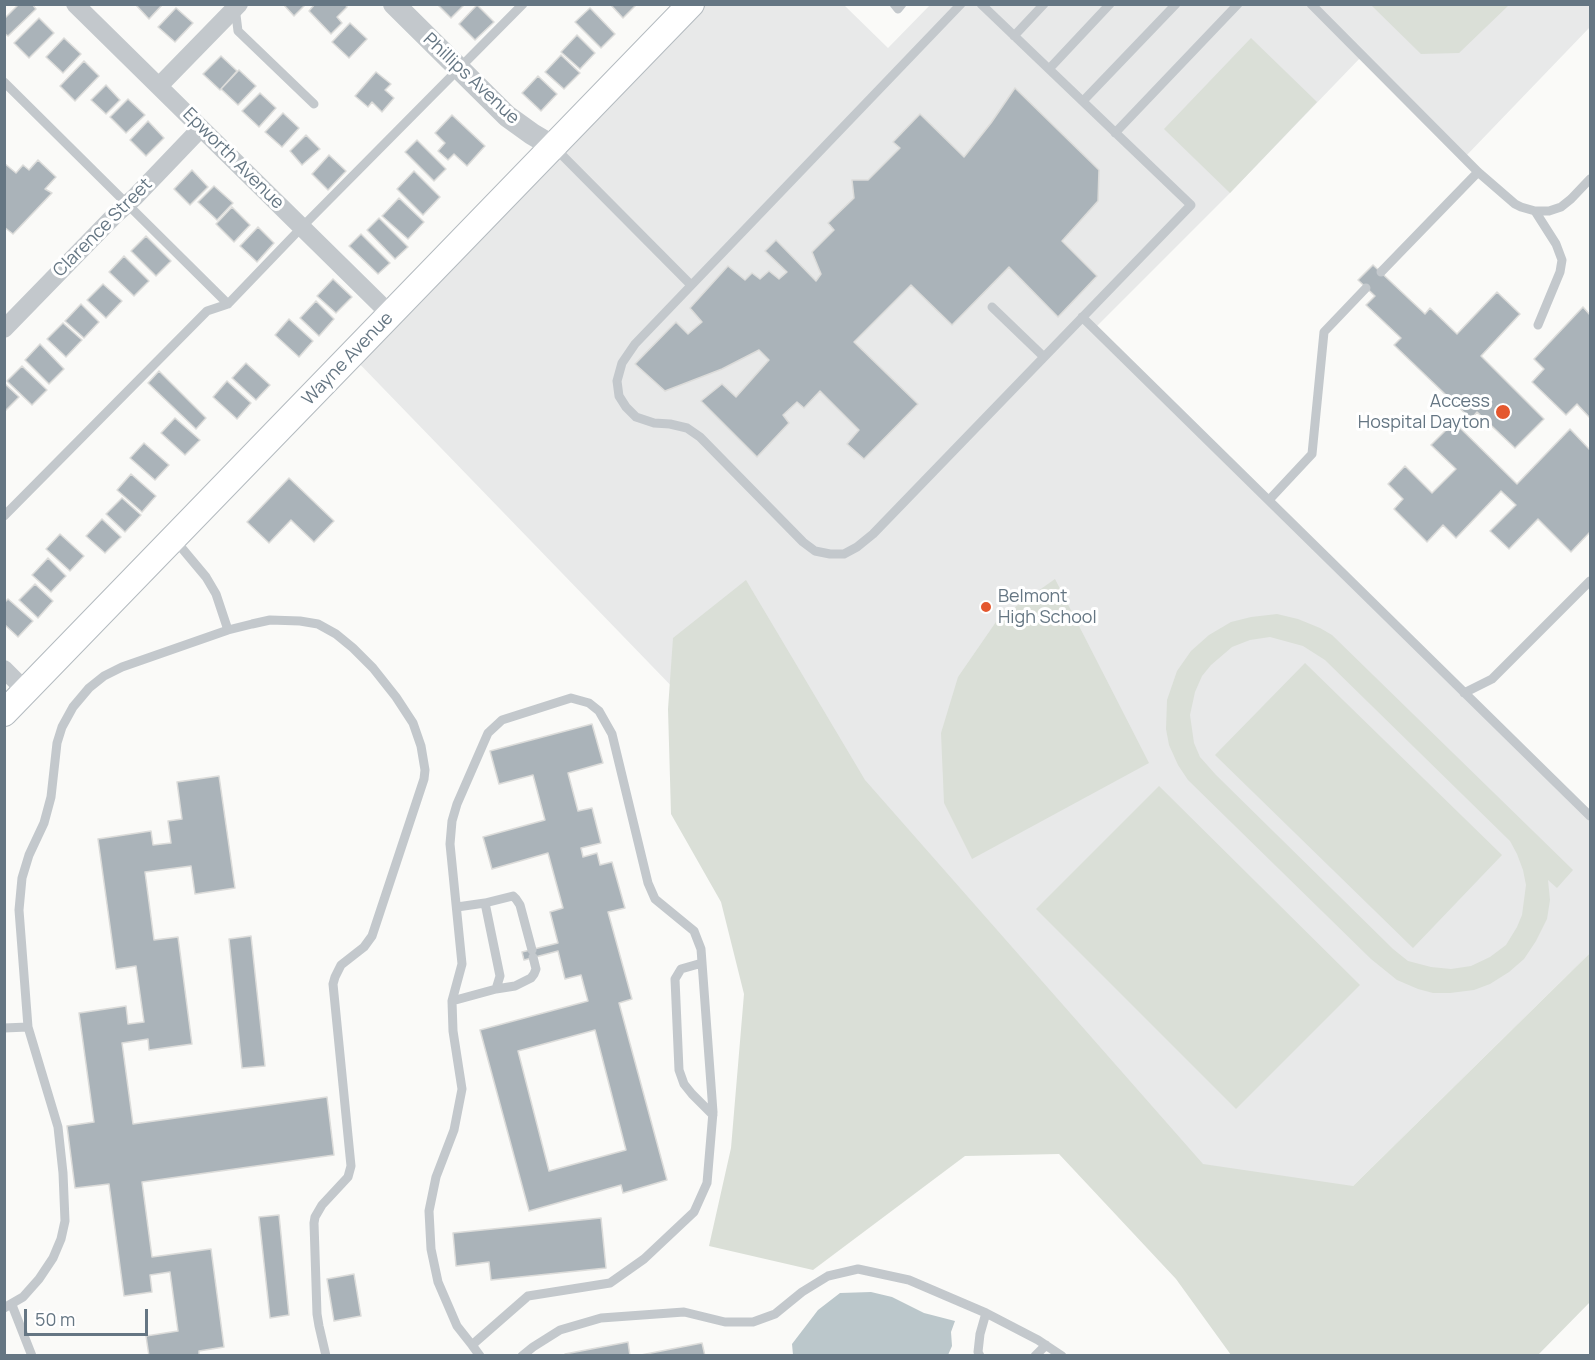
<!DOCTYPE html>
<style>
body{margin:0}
#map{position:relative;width:1595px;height:1360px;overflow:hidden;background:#fafaf8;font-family:Manrope,sans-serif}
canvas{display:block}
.frame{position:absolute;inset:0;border:6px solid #657683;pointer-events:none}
.scale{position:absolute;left:24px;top:1309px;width:124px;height:27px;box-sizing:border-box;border:3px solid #657683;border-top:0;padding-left:8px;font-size:18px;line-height:21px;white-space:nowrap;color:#657683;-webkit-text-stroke:4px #fff;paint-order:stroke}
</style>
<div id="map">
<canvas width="1595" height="1360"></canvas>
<div class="frame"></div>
<div class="scale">50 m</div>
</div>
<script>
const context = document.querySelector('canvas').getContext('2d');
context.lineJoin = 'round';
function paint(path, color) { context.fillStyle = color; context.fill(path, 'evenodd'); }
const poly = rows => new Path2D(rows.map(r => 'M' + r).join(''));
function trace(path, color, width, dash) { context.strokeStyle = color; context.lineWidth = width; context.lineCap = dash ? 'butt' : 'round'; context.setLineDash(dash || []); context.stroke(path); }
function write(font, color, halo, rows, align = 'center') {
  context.font = font + ' Manrope,sans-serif'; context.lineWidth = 6; context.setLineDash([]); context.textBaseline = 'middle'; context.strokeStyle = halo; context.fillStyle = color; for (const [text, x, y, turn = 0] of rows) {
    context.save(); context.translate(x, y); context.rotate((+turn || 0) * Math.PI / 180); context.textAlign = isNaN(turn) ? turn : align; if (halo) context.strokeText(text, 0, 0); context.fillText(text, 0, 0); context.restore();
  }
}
const built = poly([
 [691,5,844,5,888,48,930,5,1590,5,1590,27,1465,157,1362,56,1230,193,1094,329,1590,816,1590,953,1353,1186,1248,1282,351,355]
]);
const green = poly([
 [1371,5,1509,5,1459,53,1421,54],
 [1251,38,1317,102,1230,193,1164,129],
 [1055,579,1149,763,972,859,944,803,941,733,958,677,998,619],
 [746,580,865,780,1203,1164,1353,1186,1590,953,1590,1302,1538,1355,1231,1355,1176,1279,1059,1154,965,1156,813,1270,709,1246,731,1148,744,994,721,902,671,814,668,709,673,638],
 [1277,614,1298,619,1320,628,1332,635,1573,870,1557,888,1548,880,1550,900,1547,919,1536,941,1524,959,1509,972,1490,984,1474,990,1450,993,1433,993,1418,989,1397,980,1371,959,1188,780,1178,765,1169,745,1166,729,1167,700,1177,671,1191,651,1209,635,1231,622,1251,617],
 [1270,637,1303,646,1325,660,1510,841,1517,854,1523,870,1526,885,1522,915,1517,927,1506,945,1490,957,1471,966,1451,969,1431,967,1408,961,1393,949,1216,775,1200,757,1194,743,1190,715,1195,692,1202,676,1211,665,1232,647,1250,640],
 [1305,663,1502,855,1413,948,1215,755],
 [1159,786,1360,985,1236,1109,1036,909]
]);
const water = poly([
 [871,1292,892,1297,924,1313,955,1321,951,1332,952,1346,948,1355,793,1355,792,1344,818,1310,840,1293]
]);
const building = poly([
 [19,4,32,4,36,9,8,36,4,33,4,19,19,4],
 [135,4,163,4,149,19,135,4],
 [283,4,306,4,294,16,283,4],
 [315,4,345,4,347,7,337,17,342,23,331,34,309,11,315,4],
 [437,4,465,4,451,18,437,4],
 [610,4,637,4,623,18,610,4],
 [477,5,494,22,475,40,459,24,477,5],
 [176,8,193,23,175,42,158,27,176,8],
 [590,8,615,34,601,48,575,22,590,8],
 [39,18,54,33,29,58,14,43,39,18],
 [350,23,367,39,349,58,332,42,350,23],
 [577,35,595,53,580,69,561,52,577,35],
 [64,38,81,54,63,73,46,57,64,38],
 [561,55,580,73,564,89,545,72,561,55],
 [221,56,237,71,220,90,203,74,221,56],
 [84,61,99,76,75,101,60,86,84,61],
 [239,70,256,86,238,105,221,89,239,70],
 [376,72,391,84,385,90,394,98,382,112,372,102,368,107,355,96,376,72],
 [538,76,557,94,541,111,522,93,538,76],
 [106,85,120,100,106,114,91,100,106,85],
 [1015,88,1099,170,1098,201,1062,241,1097,276,1058,317,1009,267,952,325,911,285,854,342,918,404,864,459,847,444,859,430,820,391,804,408,797,402,783,415,789,423,757,457,701,401,722,384,736,397,769,360,759,350,722,369,665,391,635,364,676,322,688,334,702,322,690,308,728,266,745,280,752,273,760,279,769,271,779,279,787,272,765,251,776,240,816,281,821,274,812,252,834,230,828,223,854,198,852,180,868,180,900,148,893,142,920,114,964,157,991,123,1015,88],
 [260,93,276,108,259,127,242,111,260,93],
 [128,99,145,115,126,133,110,117,128,99],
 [283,113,299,128,282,147,265,132,283,113],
 [452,115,485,146,467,166,454,154,448,160,438,151,445,143,435,133,452,115],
 [148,121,164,138,146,156,130,140,148,121],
 [306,135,320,149,302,165,290,151,306,135],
 [417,140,446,169,434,181,405,152,417,140],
 [329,155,346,171,328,190,312,174,329,155],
 [38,160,56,177,45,189,52,193,13,234,4,227,4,163,16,173,23,165,29,170,38,160],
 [192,170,208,187,190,205,174,189,192,170],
 [414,171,440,197,423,215,397,189,414,171],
 [214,186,233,203,217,220,198,202,214,186],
 [399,198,424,222,408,239,382,216,399,198],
 [232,207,250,225,234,242,216,224,232,207],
 [379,218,408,247,395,259,367,230,379,218],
 [258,227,274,243,257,262,240,246,258,227],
 [361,234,390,263,378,274,349,246,361,234],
 [146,236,171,261,156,276,131,251,146,236],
 [124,256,149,281,134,296,109,272,124,256],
 [1373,265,1425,314,1430,308,1457,334,1497,292,1520,314,1481,356,1544,419,1515,448,1477,412,1471,419,1394,345,1401,338,1366,305,1375,296,1358,280,1373,265],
 [333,279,352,297,336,313,317,296,333,279],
 [103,284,122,301,106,318,87,300,103,284],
 [316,301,334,319,319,336,300,318,316,301],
 [81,304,99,322,84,338,65,321,81,304],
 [1583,307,1590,315,1590,418,1577,404,1566,415,1532,382,1544,369,1534,359,1583,307],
 [289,319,313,341,299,357,275,335,289,319],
 [63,323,82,340,66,357,47,339,63,323],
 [40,344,64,369,49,384,25,360,40,344],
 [246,363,270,385,256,400,232,378,246,363],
 [22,366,47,390,32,405,7,381,22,366],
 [159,371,206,418,196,429,148,383,159,371],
 [227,381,251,403,237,419,213,397,227,381],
 [4,383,19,397,4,412,4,383],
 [175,418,200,440,185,455,161,433,175,418],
 [1454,422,1517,484,1570,429,1590,450,1590,532,1571,552,1538,519,1509,549,1490,531,1516,505,1501,491,1456,538,1443,525,1427,542,1394,509,1403,499,1388,484,1405,466,1432,493,1456,469,1431,445,1454,422],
 [144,443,169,465,155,480,130,458,144,443],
 [131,474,156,496,142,512,117,490,131,474],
 [289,478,334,521,314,542,291,520,269,543,247,522,289,478],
 [122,498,141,515,125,532,106,514,122,498],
 [102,519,121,537,105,553,86,536,102,519],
 [60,534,84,556,70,571,46,549,60,534],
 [48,558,66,576,51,592,32,575,48,558],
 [35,584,53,601,38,618,19,600,35,584],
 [8,599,33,621,18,637,4,624,4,603,8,599],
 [592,724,603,763,568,773,578,811,592,808,601,843,581,848,583,857,597,853,600,865,612,862,625,908,608,912,632,999,619,1003,667,1180,623,1193,621,1185,529,1211,480,1030,588,1001,581,975,565,979,558,951,524,960,522,952,558,943,550,912,563,908,548,853,492,869,483,837,545,820,533,775,499,784,490,751,592,724],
 [595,1030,626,1150,549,1171,518,1051,595,1030],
 [219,776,235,888,195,894,191,866,145,872,154,940,178,937,192,1044,149,1050,148,1039,122,1043,133,1124,327,1097,334,1155,142,1182,152,1257,211,1249,224,1347,199,1351,199,1356,149,1356,146,1336,178,1331,170,1272,150,1275,152,1292,124,1296,109,1184,75,1188,67,1126,94,1122,79,1013,126,1006,128,1024,144,1022,136,966,116,969,98,839,151,831,153,845,171,843,168,821,182,819,177,782,219,776],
 [251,936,265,1066,242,1068,229,939,251,936],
 [279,1215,289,1315,270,1318,259,1217,279,1215],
 [601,1218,606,1268,491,1280,489,1262,456,1266,453,1233,601,1218],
 [354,1274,361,1316,334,1321,327,1279,354,1274],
 [628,1342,630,1356,565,1356,565,1354,628,1342],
 [702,1343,705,1356,641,1356,641,1355,702,1343]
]);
const service = poly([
 [894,4,898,9,902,4],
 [961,4,635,344,622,363,617,381,619,396,626,407,636,417,654,423,670,424,687,428,700,437,803,542,815,551,830,554,844,554,857,547,873,534,1191,205,981,4],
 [1311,4,1478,172,1515,204,1521,207,1535,211,1549,211,1561,207,1571,199,1590,179],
 [235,7,238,31,314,104],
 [1014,36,1044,4],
 [1049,69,1110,4],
 [4,82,228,304],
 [1083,101,1176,4],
 [1115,133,1238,4],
 [554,147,691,285],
 [1535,211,1556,244,1562,260,1560,272,1538,325],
 [1381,272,1478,172],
 [992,307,1044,357],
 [1082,317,1590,816],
 [1269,500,1312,454,1324,332,1366,288],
 [4,516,207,311,228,304,302,227,523,4],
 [175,540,206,577,216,594,228,630],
 [1464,693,1492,679,1590,581],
 [485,903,513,896,516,899,520,905,532,950],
 [702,963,681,969,675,979,679,1070,684,1084,692,1094,713,1115],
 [496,989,515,986,531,978,534,974,536,969,533,957],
 [452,1001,496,989,500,976,485,903,457,907],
 [4,1028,28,1027],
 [12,1305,32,1356],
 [4,1308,23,1297,39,1279,53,1258,61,1239,65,1221,63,1173,58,1127,28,1027,19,910,22,878,29,855,44,823,51,797,57,743,62,727,73,707,89,688,104,676,122,667,228,630,252,624,270,620,300,621,318,624,336,634,353,648,373,668,396,697,413,723,421,746,425,770,424,779,372,936,364,947,341,965,335,977,333,984,351,1166,348,1177,322,1205,315,1217,314,1223,317,1314,319,1326,326,1356],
 [472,1345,528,1296,610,1283,644,1259,694,1212,707,1183,713,1112,701,949,694,931,655,899,648,883,612,734,599,711,589,703,571,698,502,720,488,733,457,804,452,821,450,844,462,964,452,1001,453,1031,462,1089,454,1130,436,1177,429,1211,431,1249,438,1282,457,1326,472,1345,480,1356],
 [522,1356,533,1347,560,1330,601,1318,684,1312,725,1322,753,1322,775,1314,802,1292,828,1276,858,1269,909,1280,986,1313,1038,1340,1062,1356],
 [980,1356,978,1352,980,1334,986,1313],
 [1035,1356,1046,1345]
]);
const minor = poly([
 [75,4,391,315],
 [159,86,239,4],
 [4,329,115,215,135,197,201,128],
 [4,669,26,691]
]);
const tertiary = poly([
 [394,4,507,116,532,134,554,147]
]);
const secondary = poly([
 [4,713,691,4]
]);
const markers = [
 [1503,412,8,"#e4572e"],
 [986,607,6,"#e4572e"]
];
const streetNames = [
 ["Phillips Avenue",471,79,43],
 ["Epworth Avenue",233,159,45],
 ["Clarence Street",103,228,-45],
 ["Wayne Avenue",348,359,-46]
];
const poiNames = [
 ["Access",1490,402],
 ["Hospital Dayton",1490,423],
 ["Belmont",998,597,"left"],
 ["High School",998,618,"left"]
];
paint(built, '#e8e9e9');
paint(green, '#dadfd7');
paint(water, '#bbc7cb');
paint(building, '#aab3b9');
trace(building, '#dcdcda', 1.5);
trace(secondary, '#b3babf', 28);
trace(service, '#c3c8cc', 9);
trace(minor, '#c3c8cc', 18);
trace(tertiary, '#c3c8cc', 22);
trace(secondary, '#fff', 26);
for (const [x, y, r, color] of markers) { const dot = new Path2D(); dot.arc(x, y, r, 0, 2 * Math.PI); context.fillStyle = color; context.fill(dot); trace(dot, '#fff', 2); }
write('18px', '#657683', '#fff', streetNames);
write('18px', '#657683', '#fff', poiNames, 'right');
</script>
